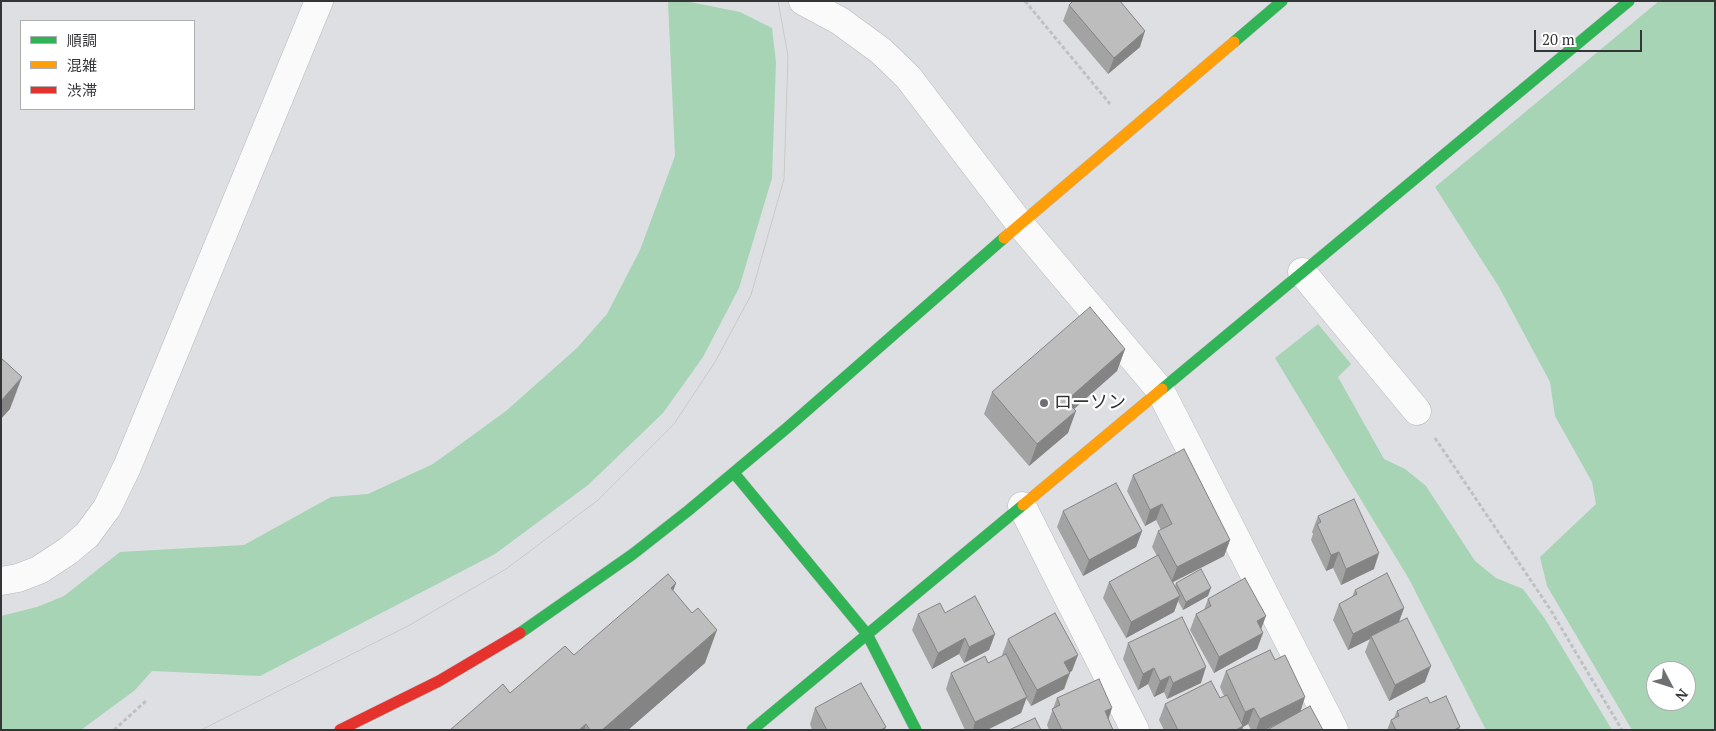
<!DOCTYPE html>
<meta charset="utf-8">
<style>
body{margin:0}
#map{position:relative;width:1716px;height:731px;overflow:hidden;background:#dddfe2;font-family:"PT Serif","Noto Sans JP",serif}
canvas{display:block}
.frame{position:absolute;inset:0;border:2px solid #333537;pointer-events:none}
.legend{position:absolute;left:20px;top:20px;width:175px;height:90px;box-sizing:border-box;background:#fff;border:1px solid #adaeaf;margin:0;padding:6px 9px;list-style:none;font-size:15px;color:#333537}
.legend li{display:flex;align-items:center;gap:10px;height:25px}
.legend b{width:25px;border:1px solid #adaeaf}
.north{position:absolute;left:1646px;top:661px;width:50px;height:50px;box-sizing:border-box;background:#fff;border:1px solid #adaeaf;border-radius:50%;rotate:130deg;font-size:14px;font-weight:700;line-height:20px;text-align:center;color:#333537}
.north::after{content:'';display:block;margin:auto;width:18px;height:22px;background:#6e7073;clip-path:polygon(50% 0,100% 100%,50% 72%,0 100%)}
.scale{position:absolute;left:1534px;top:30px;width:108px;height:22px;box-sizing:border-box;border:2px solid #333537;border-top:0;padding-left:6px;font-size:15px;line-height:18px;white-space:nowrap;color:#333537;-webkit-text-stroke:4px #fff;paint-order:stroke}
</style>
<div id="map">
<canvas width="1716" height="731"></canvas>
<div class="frame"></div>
<ul class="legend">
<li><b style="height:6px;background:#30b455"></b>順調</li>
<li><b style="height:6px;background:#ff9f0a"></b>混雑</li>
<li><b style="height:6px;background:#e5322d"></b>渋滞</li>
</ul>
<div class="north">N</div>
<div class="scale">20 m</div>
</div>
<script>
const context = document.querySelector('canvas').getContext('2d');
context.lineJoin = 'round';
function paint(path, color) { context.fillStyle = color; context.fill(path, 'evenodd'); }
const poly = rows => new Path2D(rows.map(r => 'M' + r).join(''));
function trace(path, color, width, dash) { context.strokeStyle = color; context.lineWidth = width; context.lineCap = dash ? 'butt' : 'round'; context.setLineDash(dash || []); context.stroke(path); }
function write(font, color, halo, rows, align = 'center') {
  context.font = font + ' "PT Serif","Noto Sans JP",serif'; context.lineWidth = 4.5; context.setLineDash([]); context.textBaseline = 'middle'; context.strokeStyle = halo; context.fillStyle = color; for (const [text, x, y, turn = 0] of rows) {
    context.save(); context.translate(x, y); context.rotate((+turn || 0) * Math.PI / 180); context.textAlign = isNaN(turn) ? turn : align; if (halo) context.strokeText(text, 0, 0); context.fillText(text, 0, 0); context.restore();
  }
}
const green = poly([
 [668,1,685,1,740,12,772,28,776,62,772,178,739,288,703,357,663,413,588,485,495,554,260,676,152,671,135,690,81,730,1,730,1,616,37,607,64,596,120,552,244,545,331,497,368,494,433,464,506,411,577,348,607,314,640,250,675,156],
 [1659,1,1715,1,1715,730,1632,730,1547,586,1540,557,1596,504,1592,482,1555,416,1550,382,1499,287,1435,187],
 [1656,671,1686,671,1686,701,1656,701],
 [1318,324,1351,364,1338,377,1384,459,1405,469,1426,486,1475,561,1496,578,1523,589,1545,619,1612,730,1486,730,1409,579,1275,358]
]);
const path = poly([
 [1025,1,1110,104],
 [1435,438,1550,609,1622,730],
 [114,730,147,700]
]);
const street = poly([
 [803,1,840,21,881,51,908,77,1020,224,1160,390,1334,730],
 [1302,272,1417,411],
 [1022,506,1135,730],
 [1,581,18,578,39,570,68,551,87,535,107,508,127,467,319,1]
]);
const fast = poly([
 [1234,42,1282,1],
 [1162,389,1629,1],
 [734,473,867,634,916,730],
 [520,633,633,554,689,510,788,427,1004,238],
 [752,730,1023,505]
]);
const slow = poly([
 [1004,238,1234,42],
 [1023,505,1162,389]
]);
const jam = poly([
 [340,730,439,681,520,633]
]);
const tram = poly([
 [201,730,408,626,506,569,598,500,674,424,715,362,751,295,784,179,788,56,778,1]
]);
const wall = poly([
 [1069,5,1140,47,1108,74,1063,21],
 [1125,349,1117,371,1074,409,1068,433,1029,466,984,414,992,392],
 [1133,475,1230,540,1224,556,1173,582,1175,586,1176,583,1208,596,1183,610,1178,601,1174,612,1126,638,1103,598,1109,582,1157,556,1152,547,1158,531,1161,530,1156,520,1145,526,1127,491],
 [1063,511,1142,531,1136,547,1083,576,1057,527],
 [1318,516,1374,569,1341,585,1333,568,1326,571,1311,540,1313,534,1312,532],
 [676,583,673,591,705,663,628,730,450,730,574,655],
 [1355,590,1404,608,1399,622,1425,682,1389,701,1365,652,1370,639,1348,650,1333,620,1339,604,1352,597],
 [1208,599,1261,629,1263,633,1257,649,1214,673,1190,630,1196,614,1204,610],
 [945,613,995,634,989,650,964,663,959,654,932,669,912,630,918,614],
 [1008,639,1072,671,1069,672,1064,689,1031,706,1026,698,1021,713,987,730,965,730,946,689,951,673,988,663,1003,656,1002,655],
 [1128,643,1201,683,1167,699,1164,692,1154,697,1148,684,1138,690,1123,659],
 [1226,671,1282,721,1265,730,1251,730,1248,724,1243,727,1242,730,1164,730,1159,720,1165,704,1220,698,1224,696,1220,687],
 [1057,698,1108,719,1113,730,1049,730,1047,725],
 [1430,703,1460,727,1459,730,1387,730,1391,720,1394,718,1397,711],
 [815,708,886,727,885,730,812,730,810,724]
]);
const shadedWall = poly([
 [1145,31,1140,47,1108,74,1114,58],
 [1125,349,1117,371,1058,423,1066,401],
 [22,377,10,409,1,419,1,401],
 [1076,411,1068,433,1029,466,1037,444],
 [1162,504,1156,520,1145,526,1150,510],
 [1142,531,1136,547,1083,576,1089,560],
 [1230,540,1224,556,1171,583,1177,567],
 [1339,552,1333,568,1326,571,1331,555],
 [1379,553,1374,569,1341,585,1346,569],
 [676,583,664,616,671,588],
 [1211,588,1208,596,1183,610,1186,602],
 [1180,596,1174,612,1126,638,1131,622],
 [1404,608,1398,624,1371,636,1370,639,1348,650,1353,634],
 [1266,616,1260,632,1257,621],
 [717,630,705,663,628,730,602,730],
 [1263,633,1257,649,1214,673,1219,657],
 [995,634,989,650,964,663,969,647],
 [965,638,959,654,932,669,938,653],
 [1078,655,1072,671,1058,678,1064,662],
 [1431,666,1425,682,1389,701,1395,685],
 [1206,667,1201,683,1167,699,1173,683],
 [1154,668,1148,684,1138,690,1143,674],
 [1070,673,1064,689,1031,706,1037,690],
 [1170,676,1164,692,1154,697,1160,681],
 [1027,697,1021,713,987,730,973,730,975,722],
 [1305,697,1300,713,1265,730,1256,730,1260,719],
 [1112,708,1107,724,1105,711],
 [1254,708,1248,724,1243,727,1242,730,1236,730,1240,728,1245,712],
 [586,724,584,730,579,730]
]);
const building = poly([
 [1073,1,1120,1,1145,31,1114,58,1069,5,1073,1],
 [1090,307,1125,349,1066,401,1076,411,1037,444,992,392,1090,307],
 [1,358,22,377,1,401,1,358],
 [1184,449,1230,540,1177,567,1158,531,1172,524,1162,504,1150,510,1133,475,1184,449],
 [1116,483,1142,531,1089,560,1063,511,1116,483],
 [1354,499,1379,553,1346,569,1339,552,1331,555,1317,524,1321,522,1318,516,1354,499],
 [1158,555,1180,596,1131,622,1109,582,1158,555],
 [1201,569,1211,588,1186,602,1176,583,1201,569],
 [1387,573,1404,608,1353,634,1339,604,1357,594,1355,590,1387,573],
 [668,574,676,583,671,588,692,613,698,608,717,630,602,730,590,730,586,724,579,730,450,730,503,684,510,693,565,646,574,655,668,574],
 [1245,578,1266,616,1257,621,1263,633,1219,657,1196,614,1211,606,1208,599,1245,578],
 [975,596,995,634,969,647,965,638,938,653,918,614,940,603,945,613,975,596],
 [1055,613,1078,655,1064,662,1070,673,1037,690,1008,639,1055,613],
 [1182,617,1206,667,1173,683,1170,676,1160,681,1154,668,1143,674,1128,643,1182,617],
 [1407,618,1431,666,1395,685,1371,636,1407,618],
 [1270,650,1275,660,1285,655,1305,697,1260,719,1254,708,1245,712,1226,671,1270,650],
 [1006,654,1027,697,975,722,951,673,985,656,988,663,1006,654],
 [1099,679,1112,708,1105,711,1113,730,1062,730,1052,709,1060,705,1057,698,1099,679],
 [1211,681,1220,698,1227,695,1243,726,1236,730,1178,730,1165,704,1211,681],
 [861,683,886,727,881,730,827,730,815,708,861,683],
 [1446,696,1460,727,1454,730,1396,730,1391,720,1399,716,1397,711,1427,697,1430,703,1446,696],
 [1310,706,1323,730,1267,730,1310,706],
 [1035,718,1041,730,1009,730,1035,718]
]);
const markers = [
 [1044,403,5,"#6e7073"]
];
const poiNames = [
 ["ローソン",1054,403]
];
paint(green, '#a6d4b5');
trace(street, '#b9babd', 29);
trace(fast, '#b9babd', 12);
trace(slow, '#b9babd', 12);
trace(jam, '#b9babd', 12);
trace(path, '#bfc0c2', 3, [4, 2.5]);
trace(street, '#fafafb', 28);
trace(fast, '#30b455', 11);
trace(slow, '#ff9f0a', 11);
trace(jam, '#e5322d', 11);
trace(tram, '#c9c9c9', 1);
paint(wall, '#a3a3a3');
paint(shadedWall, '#848485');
paint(building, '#bdbdbe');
trace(building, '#848485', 1);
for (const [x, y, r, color] of markers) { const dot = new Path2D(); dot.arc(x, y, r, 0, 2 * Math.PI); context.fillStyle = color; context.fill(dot); trace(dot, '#fff', 2); }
write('18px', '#333537', '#fff', poiNames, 'left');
</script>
